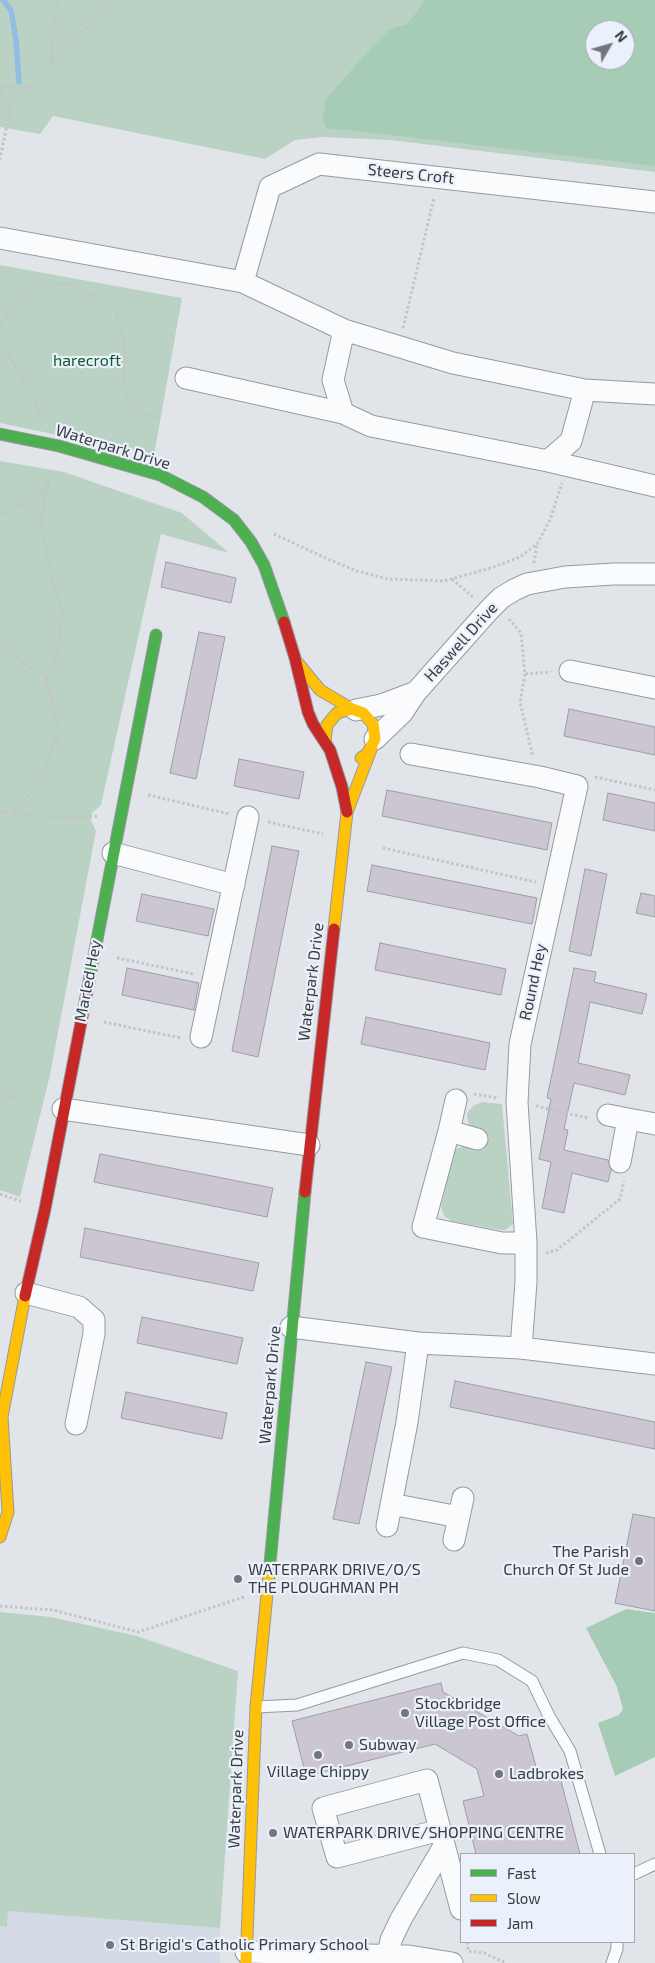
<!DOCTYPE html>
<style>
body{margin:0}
#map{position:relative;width:655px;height:1963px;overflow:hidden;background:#e1e5ea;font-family:"Exo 2",sans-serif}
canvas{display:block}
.legend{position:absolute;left:460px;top:1853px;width:175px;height:90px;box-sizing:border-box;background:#eaf1fb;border:1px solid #a3a8b0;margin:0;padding:6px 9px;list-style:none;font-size:15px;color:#393b3f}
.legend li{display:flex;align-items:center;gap:10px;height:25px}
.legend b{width:25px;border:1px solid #a3a8b0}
.north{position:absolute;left:585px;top:20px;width:50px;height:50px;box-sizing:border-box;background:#eaf1fb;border:1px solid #a3a8b0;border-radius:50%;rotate:52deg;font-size:14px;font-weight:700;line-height:20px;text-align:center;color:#393b3f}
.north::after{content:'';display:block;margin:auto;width:18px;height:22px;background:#74767b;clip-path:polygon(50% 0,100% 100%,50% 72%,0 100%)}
</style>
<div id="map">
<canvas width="655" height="1963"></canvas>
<ul class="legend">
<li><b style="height:6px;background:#4caf50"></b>Fast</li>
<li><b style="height:6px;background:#ffc107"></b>Slow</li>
<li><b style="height:6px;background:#c62828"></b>Jam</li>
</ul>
<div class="north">N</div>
</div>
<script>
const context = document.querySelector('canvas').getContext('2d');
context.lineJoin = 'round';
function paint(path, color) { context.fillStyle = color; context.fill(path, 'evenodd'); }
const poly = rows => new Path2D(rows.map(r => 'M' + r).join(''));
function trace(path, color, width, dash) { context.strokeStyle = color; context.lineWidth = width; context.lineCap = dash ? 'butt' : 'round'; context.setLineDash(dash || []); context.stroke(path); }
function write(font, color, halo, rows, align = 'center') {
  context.font = font + ' "Exo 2",sans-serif'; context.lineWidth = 4.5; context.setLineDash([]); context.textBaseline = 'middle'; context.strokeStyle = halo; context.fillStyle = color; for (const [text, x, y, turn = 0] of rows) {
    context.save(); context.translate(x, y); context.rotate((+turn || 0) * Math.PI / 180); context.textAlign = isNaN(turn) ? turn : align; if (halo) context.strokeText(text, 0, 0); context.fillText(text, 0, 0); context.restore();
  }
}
const built = poly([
 [8,1911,220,1928,220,1963,0,1963,0,1926,7,1927]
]);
const green = poly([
 [0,0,655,0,655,172,390,140,323,137,295,140,265,159,53,116,40,134,0,127],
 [595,30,625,30,625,60,595,60],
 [0,265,182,298,154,455,0,423],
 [0,461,64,472,182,513,229,553,161,534,101,805,92,813,91,821,96,831,50,1075,20,1197,0,1190],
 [482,1102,502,1104,513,1224,505,1230,500,1230,452,1221,444,1216,441,1207,453,1152,456,1149,464,1146,472,1127,468,1123,467,1113,473,1106],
 [0,1612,51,1617,137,1636,238,1671,220,1928,8,1911,7,1927,0,1926]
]);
const forest = poly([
 [424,0,655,0,655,166,348,130,327,129,322,118,327,98,369,50,390,29,407,24,416,13],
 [595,30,625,30,625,60,595,60],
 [626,1609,655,1613,655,1757,615,1776,598,1723,619,1715,623,1709,617,1687,586,1628]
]);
const stream = poly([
 [3,0,11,10,16,40,19,82]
]);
const building = poly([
 [166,562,236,578,231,603,161,587,166,562],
 [199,632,225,637,196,779,170,773,199,632],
 [569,709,655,727,655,755,564,736,569,709],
 [239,759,304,772,299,799,234,786,239,759],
 [387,790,552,823,547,850,382,816,387,790],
 [608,793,655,803,655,831,603,820,608,793],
 [272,846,299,851,258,1057,232,1051,272,846],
 [372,865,537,898,532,924,367,891,372,865],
 [585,869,607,874,591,956,569,951,585,869],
 [641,893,655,896,655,917,636,913,641,893],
 [142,894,214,909,208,936,136,921,142,894],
 [380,943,506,969,501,995,375,970,380,943],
 [127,968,199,983,194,1010,122,995,127,968],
 [574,968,596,972,594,982,647,994,642,1014,590,1002,578,1063,630,1075,625,1095,574,1083,564,1129,568,1130,564,1150,608,1160,611,1170,608,1182,572,1173,564,1213,542,1208,551,1162,539,1159,551,1099,547,1098,574,968],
 [366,1017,490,1043,485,1070,361,1044,366,1017],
 [100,1154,273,1188,267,1217,94,1182,100,1154],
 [85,1228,259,1263,253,1291,80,1257,85,1228],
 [142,1317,243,1338,237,1364,137,1343,142,1317],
 [366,1362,392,1367,359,1524,333,1519,366,1362],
 [455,1381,655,1422,655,1449,450,1407,455,1381],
 [126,1392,227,1413,222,1439,121,1418,126,1392],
 [633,1514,655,1518,655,1611,615,1603,633,1514],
 [441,1683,443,1692,519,1736,527,1734,540,1781,560,1777,580,1854,476,1854,463,1801,484,1796,477,1769,435,1744,306,1776,292,1721,441,1683]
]);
const path = poly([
 [51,63,54,21,58,0],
 [0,85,23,88,31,86,39,80,61,52,76,37,119,0],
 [0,90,10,108],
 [0,160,10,108,30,87],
 [403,328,434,198],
 [0,333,5,317,20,296,43,285,68,284,95,295,116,312,123,336,126,361,124,380,128,400,146,414,160,419],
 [0,339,39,409,39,418],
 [0,515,29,501,47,488,52,468],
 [274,534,330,560,357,571,388,579,444,581,491,568,520,557,537,544,550,520,562,483],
 [534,563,537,545],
 [452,579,474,598],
 [509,619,521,633,525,674,551,672],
 [0,650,6,651,46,678,59,733,39,782,12,814],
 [525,674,520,702,533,757],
 [46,678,53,666,58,649,62,613,49,567,41,523,47,488],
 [595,777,655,790],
 [148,795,230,814],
 [0,811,12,814,71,818,99,816],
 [268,822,323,834],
 [383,848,536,882],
 [117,958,194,974],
 [104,1022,181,1038],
 [0,1090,18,1101,42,1105],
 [474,1094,498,1098],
 [536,1106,588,1118],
 [0,1194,23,1202],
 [546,1253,557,1250,620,1199,624,1181],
 [0,1606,53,1610,138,1632,244,1597],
 [467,1942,468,1951,484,1953,506,1963]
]);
const lane = poly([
 [256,1707,297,1705,463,1653,498,1660,532,1681,549,1716,570,1751,600,1854],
 [634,1874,655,1864],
 [612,1963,617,1949,617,1942]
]);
const street = poly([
 [0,238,243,282,344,330,453,363,585,390,655,394],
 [243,282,270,187,319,164,655,202],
 [344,330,333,380,343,413,371,426,548,461,571,441,585,390],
 [186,378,343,413],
 [548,461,655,486],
 [570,671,655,688],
 [356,710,381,705,416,692],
 [375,739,402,713,416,692,489,610,501,598,514,590,527,584,565,577,614,574,655,574],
 [411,754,540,777,577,786,520,1044,517,1102,526,1243,526,1282,521,1348],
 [113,853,234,885],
 [201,1037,248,817],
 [456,1100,449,1131,477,1139],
 [63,1109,309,1145],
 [608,1115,628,1119,620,1162],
 [628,1119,655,1124],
 [449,1131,423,1227,502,1243,526,1243],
 [26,1293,79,1307,94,1320,94,1334,76,1424],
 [291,1327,418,1343,521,1348,655,1364],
 [391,1504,459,1517],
 [387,1526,407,1422,418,1343],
 [454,1540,463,1498],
 [440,1830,337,1857,323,1808,427,1780,461,1909],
 [246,1952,409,1956,452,1963],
 [388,1955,391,1940,401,1919,444,1846]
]);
const fast = poly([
 [0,434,59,446,160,475,203,497,234,520,251,542,264,565,284,622],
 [90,976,156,635],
 [269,1574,305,1192]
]);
const slow = poly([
 [297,662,320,690,352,709],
 [325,741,327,725,337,713,352,709,363,713,373,724,375,739,367,754,361,758],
 [334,929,347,812,372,747],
 [0,1537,8,1512,2,1417,25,1296],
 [246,1963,256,1707,269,1574]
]);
const jam = poly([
 [284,622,295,658,308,712,313,724,330,750,342,787,347,812],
 [305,1192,334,929],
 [25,1296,45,1209,90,976]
]);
const markers = [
 [639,1561,5,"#74767b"],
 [238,1579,5,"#74767b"],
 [405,1713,5,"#74767b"],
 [349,1745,5,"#74767b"],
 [318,1755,5,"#74767b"],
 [499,1774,5,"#74767b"],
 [273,1833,5,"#74767b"],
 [110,1945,5,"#74767b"]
];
const streetNames = [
 ["Steers Croft",411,174,6],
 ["Waterpark Drive",113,447,17],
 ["Haswell Drive",461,642,-48],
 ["Marled Hey",88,981,-79],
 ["Waterpark Drive",311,982,-83],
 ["Round Hey",533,982,-78],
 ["Waterpark Drive",270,1385,-85],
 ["Waterpark Drive",236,1789,-88]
];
const parkNames = [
 ["harecroft",87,361]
];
const poiNames = [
 ["The Parish",629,1552,"right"],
 ["Church Of St Jude",629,1570,"right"],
 ["WATERPARK DRIVE/O/S",248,1570],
 ["THE PLOUGHMAN PH",248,1588],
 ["Stockbridge",415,1704],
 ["Village Post Office",415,1722],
 ["Subway",359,1745],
 ["Village Chippy",318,1772,"center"],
 ["Ladbrokes",509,1774],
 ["WATERPARK DRIVE/SHOPPING CENTRE",283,1833],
 ["St Brigid's Catholic Primary School",120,1945]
];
paint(built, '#d3dae5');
paint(green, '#bad2c4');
paint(forest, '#a7ccb5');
trace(stream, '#94bde1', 5.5);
paint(building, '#ccc6d3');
trace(building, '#9d9ea1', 1);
trace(lane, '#979a9e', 13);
trace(street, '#979a9e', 23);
trace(fast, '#979a9e', 13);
trace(slow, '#979a9e', 13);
trace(jam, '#979a9e', 13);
trace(path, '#c2c4c6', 3, [2.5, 2.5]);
trace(lane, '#fafbfc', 11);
trace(street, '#fafbfc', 21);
trace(fast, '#4caf50', 11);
trace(slow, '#ffc107', 11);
trace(jam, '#c62828', 11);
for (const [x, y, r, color] of markers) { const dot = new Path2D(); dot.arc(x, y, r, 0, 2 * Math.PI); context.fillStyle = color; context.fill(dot); trace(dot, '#eaf1fb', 2); }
write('16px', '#393b3f', '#eaf1fb', streetNames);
write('16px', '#105a30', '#eaf1fb', parkNames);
write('16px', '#393b3f', '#eaf1fb', poiNames, 'left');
</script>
